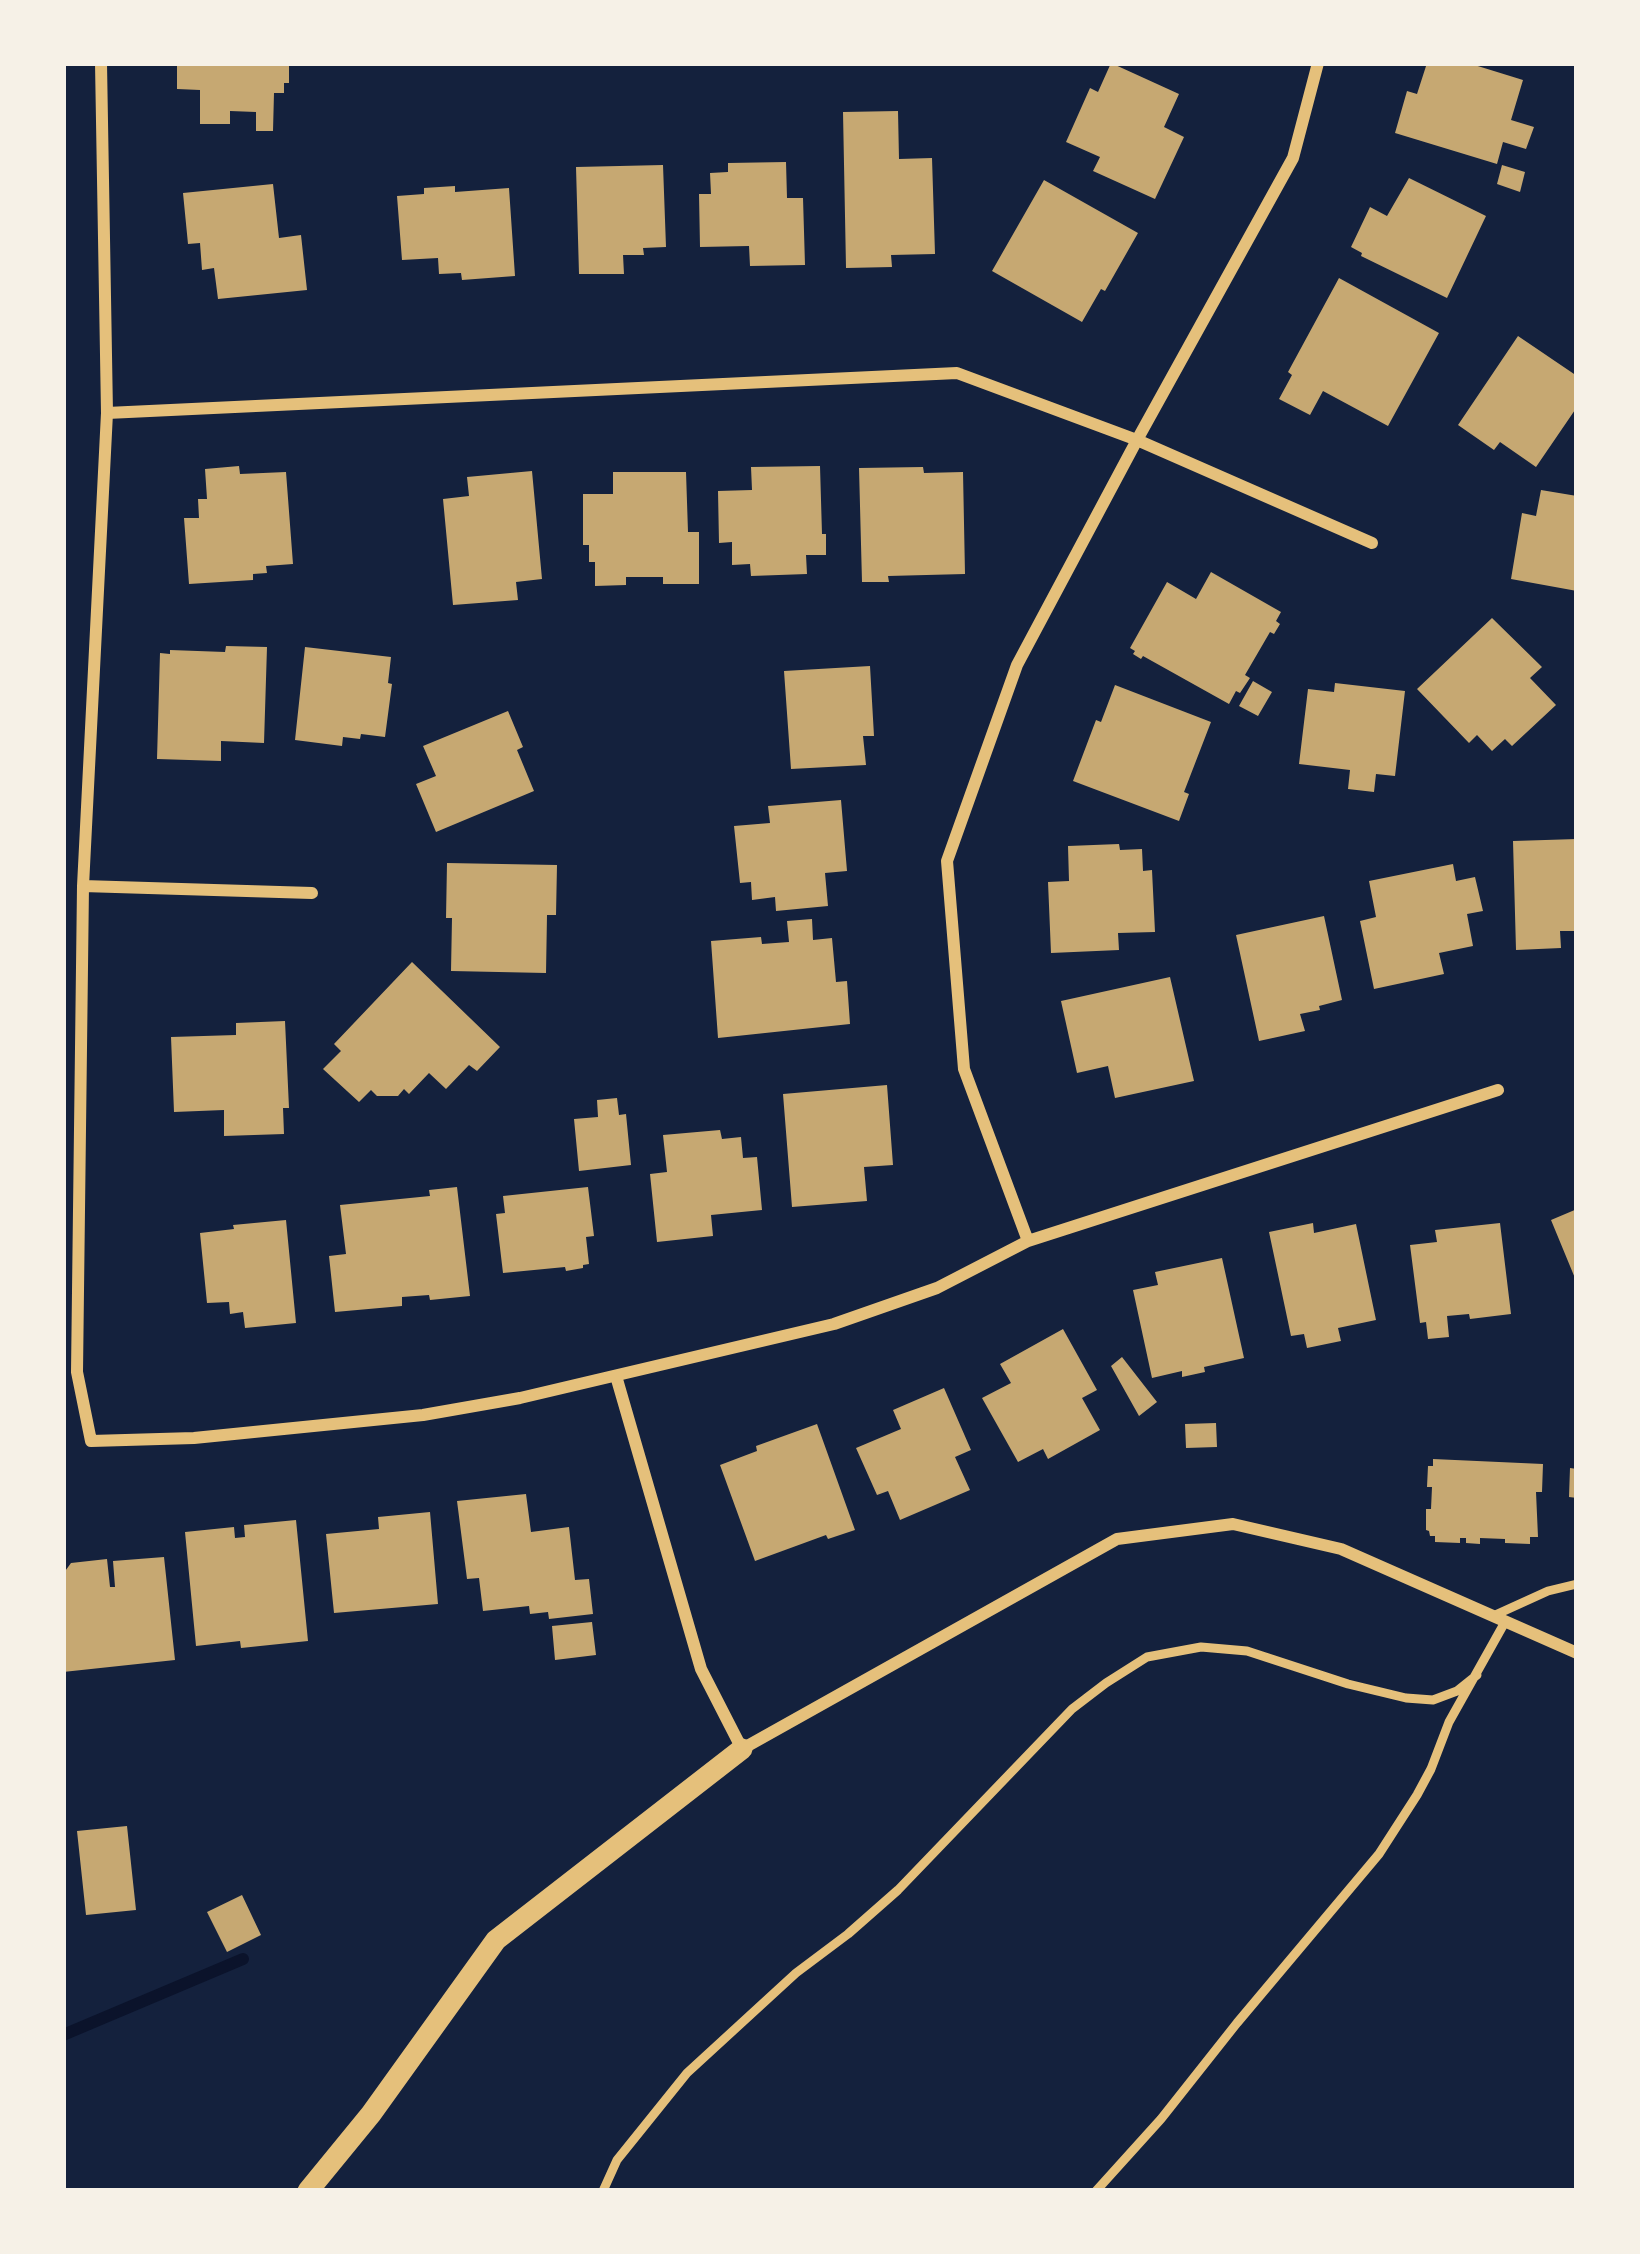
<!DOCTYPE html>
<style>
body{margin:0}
#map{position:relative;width:1640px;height:2254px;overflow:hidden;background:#14213d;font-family:"IBM Plex Serif",serif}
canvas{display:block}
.frame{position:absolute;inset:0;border:66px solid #f6f1e7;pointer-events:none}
</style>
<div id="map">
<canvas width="1640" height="2254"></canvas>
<div class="frame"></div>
</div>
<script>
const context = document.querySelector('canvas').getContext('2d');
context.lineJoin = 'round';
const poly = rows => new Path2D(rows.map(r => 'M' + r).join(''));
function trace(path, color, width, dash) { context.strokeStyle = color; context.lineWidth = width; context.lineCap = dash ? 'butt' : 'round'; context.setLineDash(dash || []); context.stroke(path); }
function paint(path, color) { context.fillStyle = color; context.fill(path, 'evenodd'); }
const stream = poly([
 [63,2035,243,1959]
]);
const building = poly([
 [177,63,289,63,289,83,284,83,284,93,274,93,273,131,256,131,256,112,230,111,230,124,200,124,200,90,177,89],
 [1111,63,1179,94,1164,127,1184,137,1155,199,1093,171,1100,157,1066,142,1090,88,1098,92],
 [1427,63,1468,63,1523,80,1511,120,1534,127,1526,149,1503,142,1497,164,1395,133,1407,91,1417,94],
 [898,111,899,159,932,158,935,254,891,255,892,267,846,268,843,112],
 [786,162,787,198,803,198,805,265,750,266,749,246,700,247,699,194,711,194,710,173,728,172,728,163],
 [663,165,666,247,643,248,644,255,623,255,624,274,579,274,576,167],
 [1502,165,1525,172,1520,192,1497,184],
 [1409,178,1486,216,1447,298,1361,256,1362,253,1351,247,1370,207,1387,216],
 [1044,180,1138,233,1105,291,1101,289,1082,322,992,271],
 [273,184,279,238,301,235,307,290,218,299,214,268,202,270,200,243,188,244,183,193],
 [455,186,455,192,509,188,515,276,462,280,461,273,439,274,438,258,402,260,397,196,424,194,424,188],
 [1339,278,1439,333,1388,426,1323,391,1310,415,1279,399,1292,375,1288,372],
 [1518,336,1577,376,1577,407,1536,467,1500,442,1494,450,1458,425],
 [239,466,240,474,286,472,293,564,266,566,267,573,253,574,253,580,189,584,184,518,199,518,198,499,207,499,205,469],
 [820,466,822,534,826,534,826,555,806,555,807,574,751,576,750,564,732,565,732,542,719,543,718,491,752,490,751,467],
 [923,467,924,473,963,472,965,574,888,576,889,582,862,582,859,468],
 [532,471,542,579,516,582,518,600,453,605,443,499,469,496,467,477],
 [613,472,686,472,688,532,699,532,699,584,663,584,663,577,626,577,626,585,595,586,595,562,589,562,589,545,583,545,583,494,613,494],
 [1541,490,1577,496,1577,591,1511,579,1522,513,1536,516],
 [1211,572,1281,612,1276,621,1280,624,1274,634,1270,632,1245,675,1250,678,1240,693,1236,691,1229,704,1143,656,1141,659,1133,654,1135,651,1130,648,1167,582,1196,599],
 [1492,618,1542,667,1530,678,1556,705,1512,746,1505,739,1492,751,1477,735,1469,743,1417,689],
 [226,646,267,647,264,743,221,741,221,761,157,759,160,653,170,654,170,650,225,652],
 [305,647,391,657,388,683,392,684,385,737,361,734,360,739,343,737,342,746,295,740],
 [870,666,874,736,863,736,866,765,791,769,784,671],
 [1253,681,1272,692,1258,716,1239,706],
 [1335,683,1405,691,1395,776,1376,774,1374,792,1348,789,1350,770,1299,764,1308,689,1334,692],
 [1115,685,1211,722,1184,792,1189,794,1179,821,1073,781,1096,720,1101,722],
 [508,711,523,747,517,750,534,791,436,832,416,784,436,776,423,746],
 [841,800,847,871,825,873,828,906,776,911,775,897,752,900,751,882,740,883,734,826,770,823,768,806],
 [1577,839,1577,931,1560,931,1561,948,1516,950,1513,841],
 [1119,844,1120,850,1142,849,1143,871,1152,870,1155,932,1118,933,1119,950,1051,953,1048,882,1069,881,1068,846],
 [447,863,557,865,556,915,547,915,546,973,451,971,452,918,446,918],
 [1453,864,1456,881,1475,877,1483,911,1467,914,1473,946,1439,953,1444,974,1374,989,1360,921,1376,917,1369,881],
 [1324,916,1342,1000,1319,1006,1320,1010,1300,1014,1305,1031,1259,1041,1236,935],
 [812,919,813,940,832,938,836,982,847,981,850,1024,718,1038,711,941,761,937,762,944,789,942,787,921],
 [412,962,500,1047,477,1071,469,1065,446,1089,429,1073,409,1094,404,1089,398,1096,377,1096,371,1090,359,1102,323,1069,341,1051,334,1044],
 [1170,977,1194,1081,1115,1098,1108,1066,1077,1073,1061,1001],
 [285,1021,289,1108,283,1108,284,1134,224,1136,224,1110,174,1112,171,1037,236,1035,236,1023],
 [887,1085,893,1165,864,1167,867,1201,792,1207,783,1094],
 [617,1098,619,1115,626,1114,631,1165,579,1171,574,1119,598,1117,597,1100],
 [720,1130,722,1139,741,1137,743,1158,757,1157,762,1210,711,1215,713,1236,657,1242,650,1174,667,1172,663,1135],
 [457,1187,470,1296,430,1300,429,1295,402,1297,402,1306,335,1312,329,1256,346,1254,340,1205,430,1196,429,1190],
 [588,1187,594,1236,586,1237,589,1264,583,1265,583,1268,566,1271,565,1267,503,1273,496,1214,505,1213,503,1196],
 [1577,1209,1577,1283,1551,1220],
 [286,1220,296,1323,245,1328,243,1312,230,1314,229,1302,207,1303,200,1233,234,1229,233,1225],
 [1313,1223,1314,1233,1356,1224,1376,1320,1338,1328,1341,1341,1307,1348,1304,1334,1291,1336,1269,1232],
 [1500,1223,1511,1314,1470,1319,1469,1314,1447,1316,1449,1337,1428,1339,1426,1322,1420,1323,1410,1245,1437,1242,1435,1230],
 [1222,1258,1244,1358,1204,1367,1205,1372,1182,1377,1182,1371,1152,1378,1133,1290,1158,1285,1155,1272],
 [1063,1329,1097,1390,1082,1398,1100,1430,1048,1459,1043,1449,1018,1462,982,1398,1011,1383,1000,1364],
 [1122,1357,1157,1402,1139,1416,1111,1366],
 [944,1388,971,1450,955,1457,970,1490,900,1520,888,1491,877,1495,856,1448,901,1429,893,1410],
 [1216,1423,1217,1447,1186,1448,1185,1424],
 [817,1424,855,1530,828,1539,826,1535,755,1561,720,1465,757,1451,756,1446],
 [1433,1459,1543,1464,1542,1492,1536,1492,1538,1537,1530,1537,1530,1544,1505,1543,1505,1539,1480,1538,1480,1544,1466,1543,1466,1538,1460,1538,1460,1543,1435,1542,1435,1536,1430,1536,1429,1531,1426,1530,1426,1509,1431,1509,1432,1487,1427,1487,1428,1466,1433,1466],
 [1570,1468,1577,1469,1577,1498,1569,1497],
 [526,1494,531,1532,569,1527,575,1580,589,1579,593,1614,549,1619,548,1612,530,1614,529,1606,483,1611,479,1578,467,1579,457,1501],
 [430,1512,438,1604,334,1613,326,1534,379,1529,378,1517],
 [296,1520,308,1641,241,1648,240,1641,196,1646,185,1532,234,1527,235,1538,245,1537,244,1525],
 [164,1557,175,1660,63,1672,63,1574,71,1563,107,1559,110,1587,115,1587,113,1561],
 [592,1622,596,1655,555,1660,552,1626],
 [127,1826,136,1910,86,1915,77,1831],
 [242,1895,261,1935,227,1952,207,1912]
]);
const service = poly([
 [1493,1616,1548,1591,1577,1584],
 [603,2191,617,2160,687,2073,796,1973,848,1934,898,1890,1072,1709,1106,1683,1147,1657,1201,1647,1247,1651,1348,1684,1406,1698,1433,1700,1457,1691,1477,1675],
 [1096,2191,1161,2119,1237,2023,1379,1854,1417,1795,1431,1769,1449,1722,1505,1622]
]);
const minor = poly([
 [101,63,107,413,83,886,77,1372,91,1441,194,1438,423,1415,520,1398,834,1324,937,1288,1028,1241,1498,1090],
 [107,413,957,373,1137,440,1372,543],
 [83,886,312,893],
 [1028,1241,964,1069,947,861,1017,665,1137,440,1293,158,1318,63],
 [616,1376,701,1669,742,1749,1117,1539,1233,1524,1341,1549,1577,1653]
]);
const tertiary = poly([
 [308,2191,371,2114,496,1940,742,1749]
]);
trace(stream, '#0b132b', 12);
paint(building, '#c6a872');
trace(service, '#e5c07b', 9);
trace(minor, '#e5c07b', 12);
trace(tertiary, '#e5c07b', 21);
</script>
